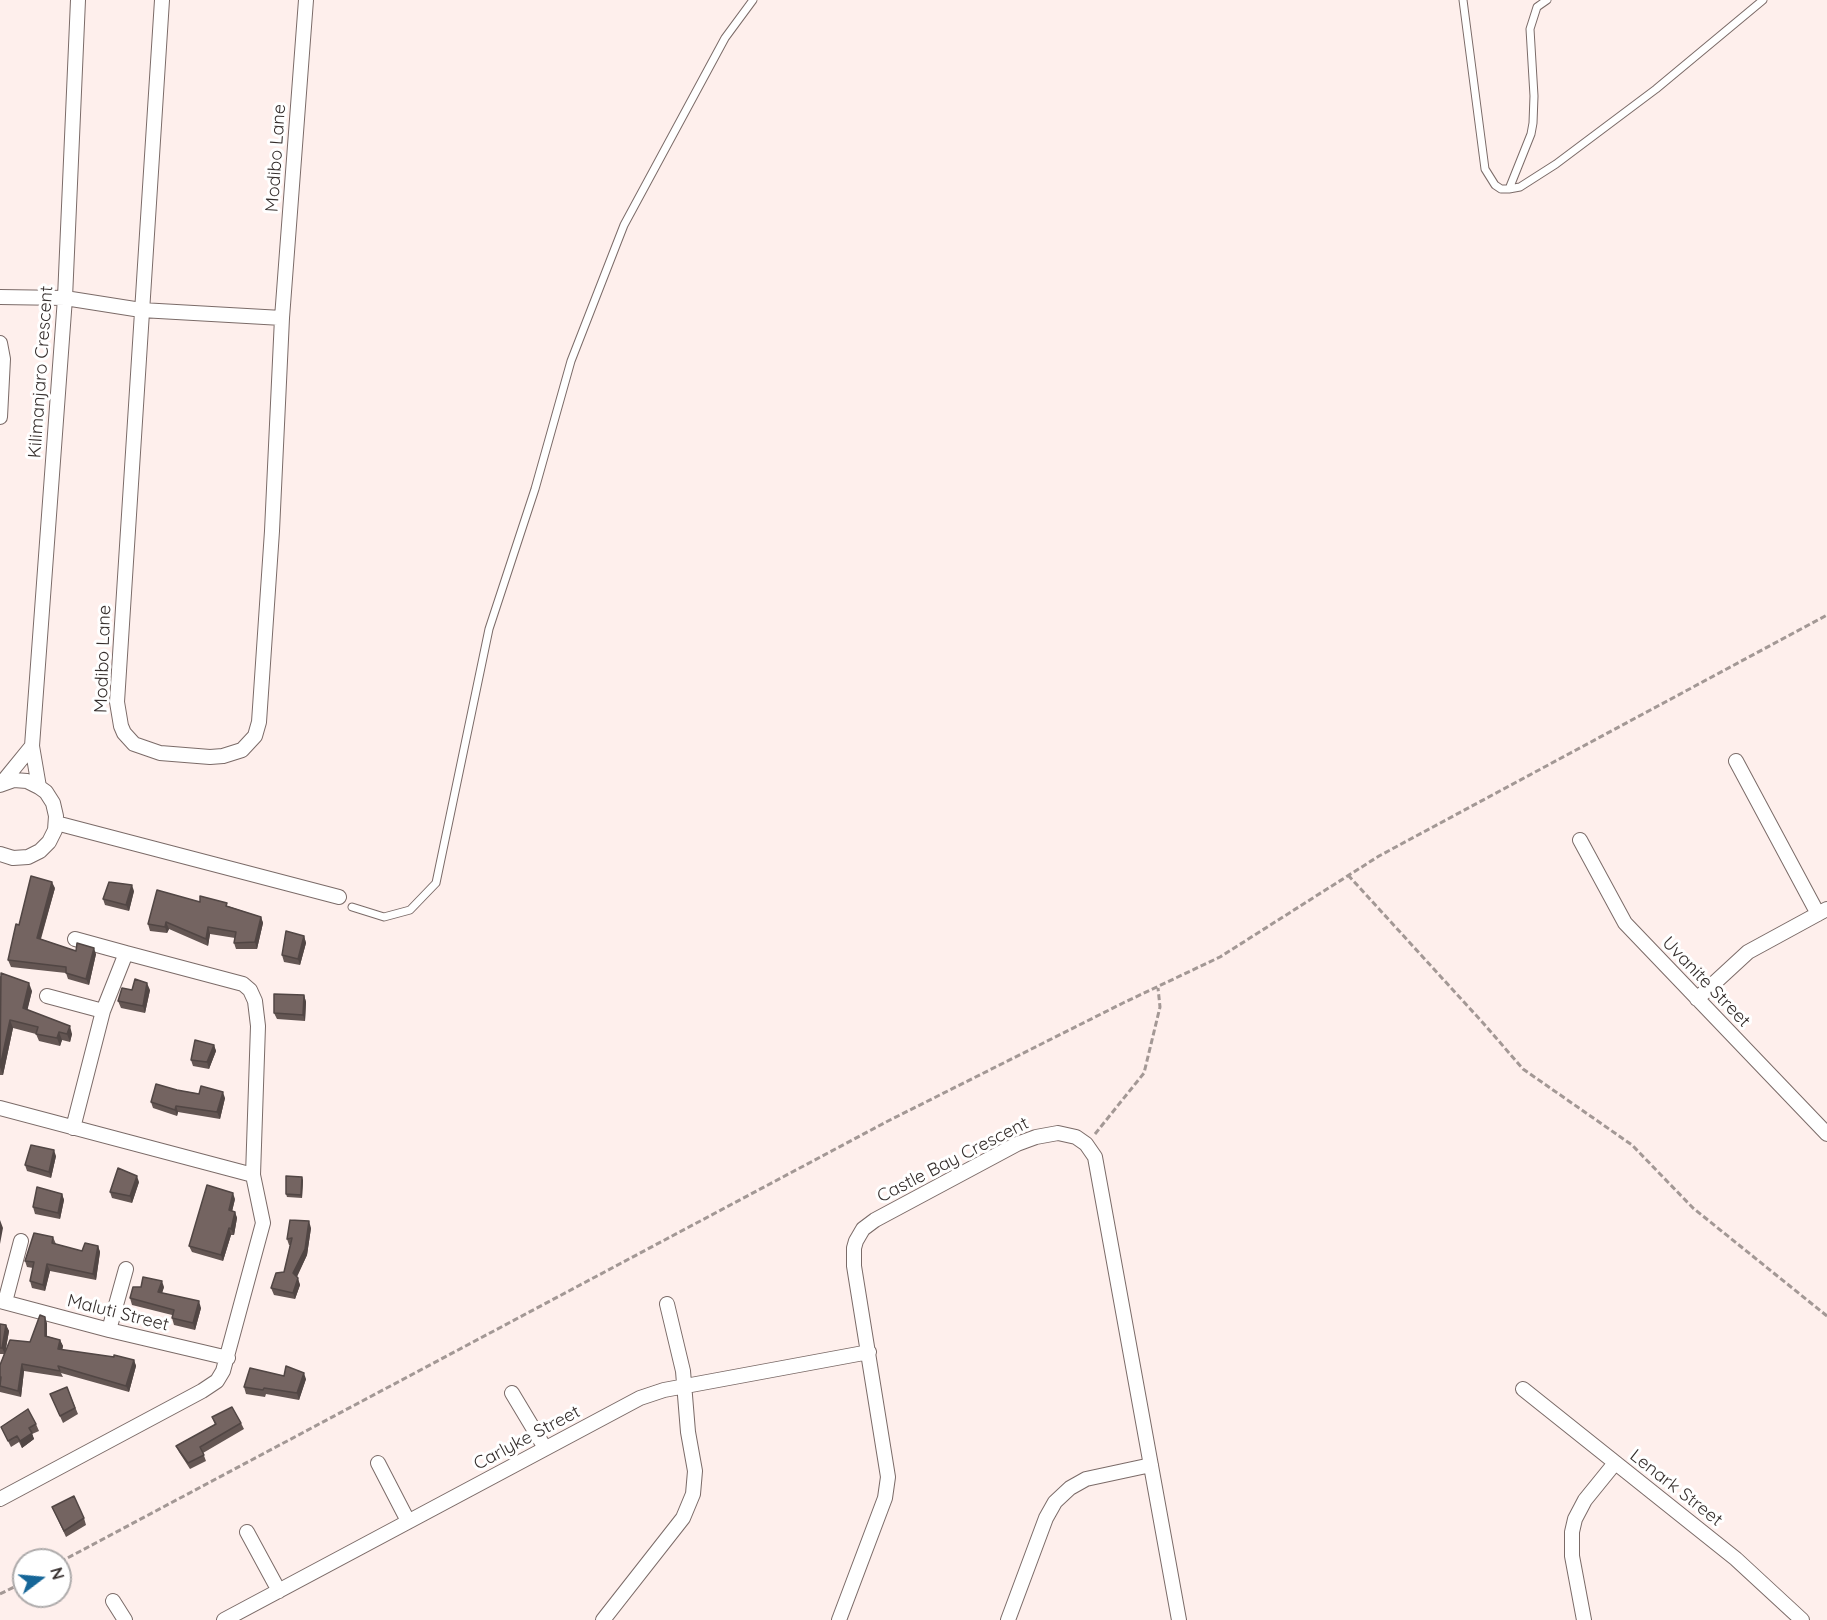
<!DOCTYPE html>
<style>
body{margin:0}
#map{position:relative;width:1827px;height:1620px;overflow:hidden;background:#feefec;font-family:Quicksand,sans-serif}
canvas{display:block}
.north{position:absolute;left:12px;top:1548px;width:60px;height:60px;box-sizing:border-box;background:#fff;border:2px solid #aeabab;border-radius:50%;rotate:74deg;font-size:16px;font-weight:700;line-height:24px;text-align:center;color:#352e2c}
.north::after{content:'';display:block;margin:auto;width:21px;height:27px;background:#166698;clip-path:polygon(50% 0,100% 100%,50% 72%,0 100%)}
</style>
<div id="map">
<canvas width="1827" height="1620"></canvas>
<div class="north">N</div>
</div>
<script>
const context = document.querySelector('canvas').getContext('2d');
context.lineJoin = 'round';
const poly = rows => new Path2D(rows.map(r => 'M' + r).join(''));
function trace(path, color, width, dash) { context.strokeStyle = color; context.lineWidth = width; context.lineCap = dash ? 'butt' : 'round'; context.setLineDash(dash || []); context.stroke(path); }
function paint(path, color) { context.fillStyle = color; context.fill(path, 'evenodd'); }
function write(font, color, halo, rows, align = 'center') {
  context.font = font + ' Quicksand,sans-serif'; context.lineWidth = 6; context.setLineDash([]); context.textBaseline = 'middle'; context.strokeStyle = halo; context.fillStyle = color; for (const [text, x, y, turn = 0] of rows) {
    context.save(); context.translate(x, y); context.rotate((+turn || 0) * Math.PI / 180); context.textAlign = isNaN(turn) ? turn : align; if (halo) context.strokeText(text, 0, 0); context.fillText(text, 0, 0); context.restore();
  }
}
const path = poly([
 [1348,875,1484,1024,1523,1069,1632,1145,1693,1208,1827,1316],
 [1095,1134,1144,1073,1160,1007,1158,988],
 [60,1562,888,1121,1123,1003,1220,957,1379,856,1827,615],
 [0,1594,24,1582]
]);
const service = poly([
 [1463,0,1485,169,1495,185,1501,189,1509,189,1520,187,1556,164,1656,89,1763,0],
 [1509,189,1531,134,1533,123,1534,96,1530,29,1537,7,1547,0],
 [352,907,384,917,410,910,436,883,489,629,535,489,571,361,624,225,725,38,753,0]
]);
const minor = poly([
 [162,0,117,702,121,726,124,733,134,744,160,753,210,757,223,756,242,750,255,736,259,722,272,531,282,318,306,0],
 [0,297,65,298,141,310,282,318],
 [0,343,3,359,0,417],
 [1736,761,1818,914],
 [1,784,32,746],
 [0,785,14,780,27,781,39,787,46,792,53,803,56,816,55,830,49,842,40,851,28,857,13,858,0,854],
 [39,787,32,746,65,298,78,0],
 [56,823,339,897],
 [1580,840,1625,923,1827,1134],
 [75,939,126,953],
 [47,996,103,1011],
 [1697,999,1748,952,1827,909],
 [0,1108,253,1175],
 [0,1301,109,1330,228,1358],
 [5,1302,21,1241],
 [109,1330,126,1269],
 [1523,1389,1736,1559,1802,1620],
 [512,1393,545,1448],
 [378,1463,408,1521],
 [0,1499,202,1391,217,1381,223,1371,263,1223,253,1175,258,1026,255,1001,250,990,243,984,126,953,103,1011,73,1128],
 [247,1532,279,1591],
 [113,1601,125,1620],
 [224,1620,640,1398,664,1390,869,1352],
 [603,1620,683,1518,693,1494,695,1471,688,1432,683,1371,667,1304],
 [839,1620,885,1498,888,1477,854,1266,854,1248,856,1241,863,1229,875,1220,1017,1144,1036,1137,1058,1133,1076,1137,1086,1144,1095,1157,1179,1620],
 [1008,1620,1046,1518,1055,1502,1070,1488,1086,1479,1151,1465],
 [1584,1620,1572,1556,1572,1532,1575,1519,1585,1500,1615,1463]
]);
const wall = poly([
 [55,888,41,939,76,951,96,954,89,985,68,979,66,973,11,967,8,960,19,925],
 [134,891,129,911,105,905,103,899],
 [200,902,228,906,261,917,263,923,257,949,236,949,234,943,235,938,210,934,208,946,169,929,167,933,150,931,148,924],
 [304,936,306,943,300,965,284,962,282,955],
 [0,976,32,991,27,1010,72,1034,70,1042,62,1040,60,1046,39,1041,36,1034,13,1028,3,1075,0,1075],
 [132,990,150,990,145,1013,121,1008,118,1001],
 [304,995,306,1002,305,1021,277,1019,274,1013],
 [214,1045,216,1051,209,1069,193,1066,191,1060],
 [177,1090,225,1098,220,1119,178,1112,177,1116,153,1108,151,1102],
 [56,1156,51,1178,27,1171,25,1165],
 [303,1180,302,1198,287,1197,286,1194],
 [139,1182,132,1203,112,1198,110,1192],
 [62,1194,64,1200,60,1219,35,1214,33,1207],
 [235,1199,232,1211,235,1212,237,1218,234,1235,231,1235,223,1261,192,1252,189,1246],
 [311,1228,307,1255,297,1277,300,1285,295,1299,274,1295,271,1288,284,1272,290,1245,289,1245,287,1239],
 [53,1237,56,1244,82,1251,98,1246,100,1252,96,1280,50,1271,45,1291,32,1288,30,1281,33,1268,27,1267,25,1261],
 [164,1287,162,1293,201,1308,195,1330,174,1325,172,1318,172,1315,132,1305,130,1298],
 [47,1323,47,1336,60,1340,63,1346,62,1350,134,1360,136,1366,129,1392,61,1373,63,1377,24,1371,21,1397,0,1392,0,1365,4,1354,0,1354,0,1324,6,1325,9,1331,5,1353,30,1342],
 [284,1376,306,1379,299,1400,266,1394,265,1397,246,1394,244,1387],
 [67,1387,78,1414,63,1423,50,1394],
 [212,1417,241,1423,244,1429,203,1453,206,1461,190,1469,179,1452,176,1446,215,1425],
 [36,1424,39,1431,32,1434,34,1439,22,1448,19,1442,11,1447,1,1427],
 [52,1507,84,1518,86,1525,66,1537]
]);
const shadedWall = poly([
 [52,882,55,888,39,944,37,938],
 [132,885,134,891,129,911,126,905],
 [261,917,263,923,257,949,255,942],
 [166,922,169,929,167,933,165,927],
 [208,927,210,934,208,946,206,939],
 [304,936,306,943,300,965,298,959],
 [94,948,96,954,89,985,86,979],
 [29,983,32,991,26,1016,23,1008],
 [147,983,150,990,145,1013,143,1006],
 [304,995,306,1002,305,1021,303,1015],
 [10,1020,13,1028,3,1075,0,1067],
 [70,1026,72,1034,70,1042,67,1034],
 [59,1032,62,1040,60,1046,57,1038],
 [214,1045,216,1051,209,1069,207,1062],
 [223,1092,225,1098,220,1119,217,1112],
 [176,1106,178,1112,177,1116,175,1110],
 [54,1150,56,1156,51,1178,49,1172],
 [137,1176,139,1182,132,1203,130,1196],
 [302,1177,303,1180,302,1198,301,1195],
 [233,1193,235,1199,231,1216,229,1210],
 [62,1194,64,1200,60,1219,58,1213],
 [235,1212,237,1218,234,1235,231,1229],
 [0,1220,3,1228,0,1244],
 [309,1221,311,1228,307,1255,295,1280,293,1273],
 [229,1228,231,1235,223,1261,221,1255],
 [98,1246,100,1252,96,1280,93,1274],
 [47,1264,50,1271,45,1291,43,1285],
 [298,1278,300,1285,295,1299,293,1293],
 [162,1281,164,1287,160,1299,158,1292],
 [199,1301,201,1308,195,1330,193,1323],
 [45,1317,47,1323,47,1342,45,1336],
 [6,1325,9,1331,5,1354,2,1348],
 [60,1340,63,1346,61,1355,58,1349],
 [134,1360,136,1366,129,1392,126,1386],
 [22,1364,24,1371,21,1397,18,1391],
 [304,1373,306,1379,299,1400,297,1393],
 [32,1433,34,1439,22,1448,20,1441]
]);
const building = poly([
 [31,876,52,882,37,938,76,951,77,943,94,948,86,979,66,973,66,967,8,960,16,924,19,925,31,876],
 [109,882,132,885,126,905,103,899,109,882],
 [157,890,200,902,200,896,227,903,226,906,261,917,255,942,234,943,236,932,208,927,206,939,166,922,165,927,148,924,157,890],
 [286,931,304,936,298,959,282,955,286,931],
 [1,973,29,983,23,1008,70,1026,67,1034,59,1032,57,1038,36,1034,38,1027,10,1020,0,1067,1,973],
 [135,979,147,983,143,1006,118,1001,122,988,132,990,135,979],
 [274,994,304,995,303,1015,274,1013,274,994],
 [195,1040,214,1045,207,1062,191,1060,195,1040],
 [156,1084,177,1090,199,1094,201,1086,223,1092,217,1112,176,1106,175,1110,151,1102,156,1084],
 [31,1145,54,1150,49,1172,25,1165,31,1145],
 [118,1168,137,1176,130,1196,110,1192,118,1168],
 [286,1176,302,1177,301,1195,286,1194,286,1176],
 [207,1185,233,1193,229,1210,235,1212,231,1229,229,1228,221,1255,189,1246,207,1185],
 [37,1187,62,1194,58,1213,33,1207,37,1187],
 [290,1220,309,1221,305,1249,293,1273,298,1278,293,1293,271,1288,276,1273,284,1272,292,1238,287,1239,290,1220],
 [34,1233,53,1237,52,1243,82,1251,85,1243,98,1246,93,1274,47,1264,43,1285,30,1281,34,1262,25,1261,34,1233],
 [143,1277,162,1281,158,1292,199,1301,193,1323,172,1318,174,1310,130,1298,133,1287,141,1287,143,1277],
 [40,1315,45,1317,45,1336,60,1340,58,1349,114,1357,114,1355,134,1360,126,1386,58,1366,60,1371,22,1364,18,1391,0,1386,1,1377,0,1377,0,1365,10,1340,30,1342,40,1315],
 [0,1324,6,1325,2,1348,0,1348,0,1324],
 [286,1366,304,1373,297,1393,264,1388,263,1390,244,1387,250,1368,284,1376,286,1366],
 [67,1387,75,1408,60,1416,50,1394,67,1387],
 [232,1407,241,1423,200,1447,204,1455,188,1463,176,1446,216,1424,212,1417,232,1407],
 [28,1409,36,1424,29,1428,32,1433,20,1441,17,1436,8,1441,1,1427,28,1409],
 [74,1496,84,1518,64,1531,52,1507,74,1496]
]);
const streetNames = [
 ["Modibo Lane",276,158,-86],
 ["Kilimanjaro Crescent",41,372,-86],
 ["Modibo Lane",103,659,-88],
 ["Uvanite Street",1706,982,46],
 ["Castle Bay Crescent",953,1160,-27],
 ["Maluti Street",118,1313,14],
 ["Carlyke Street",527,1438,-28],
 ["Lenark Street",1676,1488,38]
];
trace(service, '#7b6b68', 9);
trace(minor, '#7b6b68', 16);
trace(path, '#a39895', 3, [6, 3]);
trace(service, '#fff', 7);
trace(minor, '#fff', 14);
paint(wall, '#645653');
paint(shadedWall, '#514644');
paint(building, '#746461');
trace(building, '#514644', 1.5);
write('18px', '#352e2c', '#fff', streetNames);
</script>
